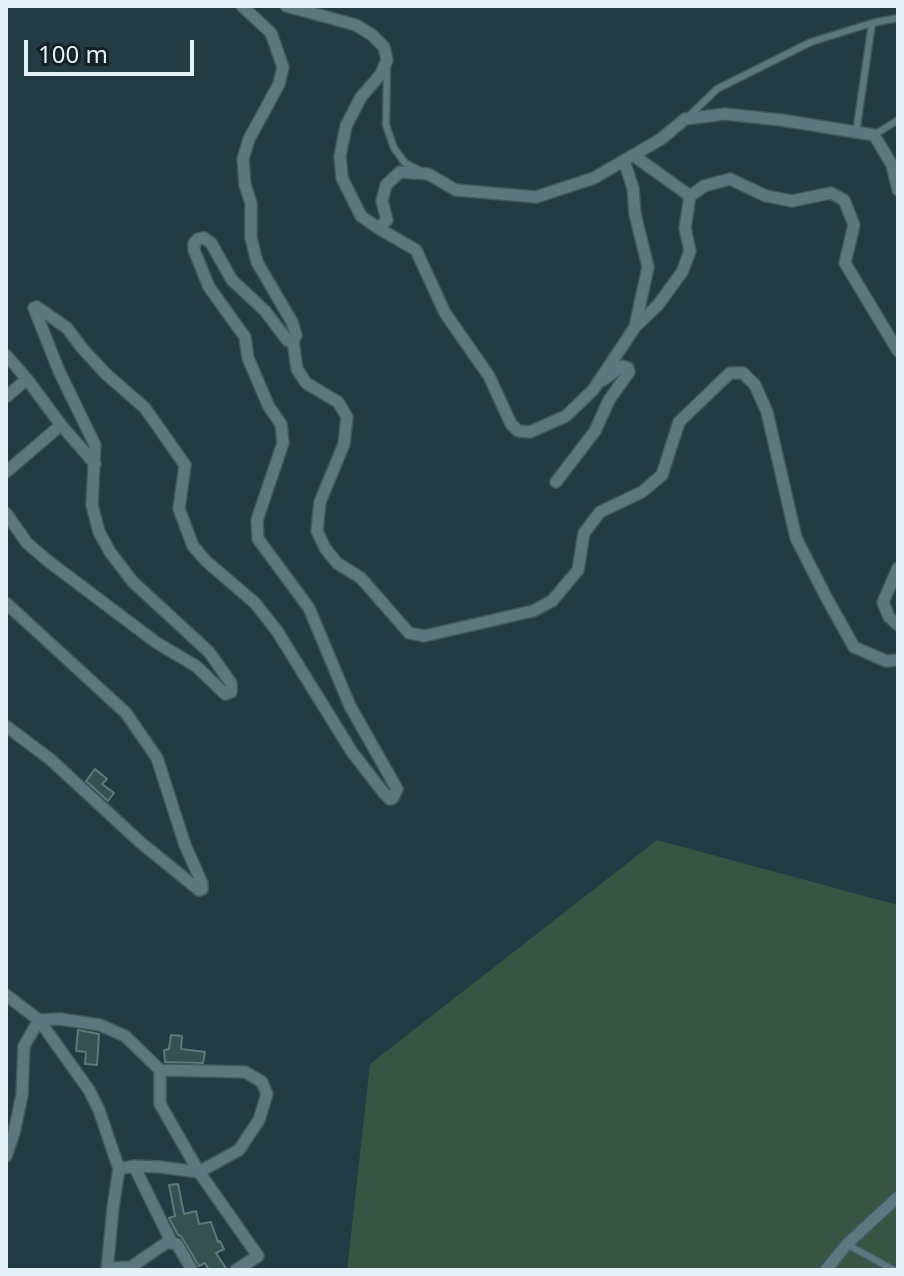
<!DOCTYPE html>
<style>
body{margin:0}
#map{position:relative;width:904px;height:1276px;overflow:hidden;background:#223b44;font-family:"Noto Sans",sans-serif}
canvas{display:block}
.frame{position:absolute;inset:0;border:8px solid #e3f2f7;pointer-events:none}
.scale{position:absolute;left:24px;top:40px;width:170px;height:36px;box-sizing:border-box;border:4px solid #e3f2f7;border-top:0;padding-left:10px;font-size:24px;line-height:28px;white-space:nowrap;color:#e3f2f7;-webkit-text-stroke:6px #152024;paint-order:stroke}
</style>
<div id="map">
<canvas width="904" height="1276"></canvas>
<div class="frame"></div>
<div class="scale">100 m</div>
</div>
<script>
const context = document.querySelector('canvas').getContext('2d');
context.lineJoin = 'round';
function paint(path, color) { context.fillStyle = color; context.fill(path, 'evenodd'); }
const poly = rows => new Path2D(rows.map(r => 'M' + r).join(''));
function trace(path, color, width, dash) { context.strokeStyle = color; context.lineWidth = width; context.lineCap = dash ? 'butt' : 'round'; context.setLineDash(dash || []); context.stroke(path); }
const green = poly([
 [657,840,898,905,898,1270,347,1270,370,1064]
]);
const building = poly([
 [95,769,107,779,102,784,114,793,108,801,86,781,95,769],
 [78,1030,99,1034,97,1065,85,1064,86,1052,76,1051,78,1030],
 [171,1035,182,1036,181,1049,205,1052,203,1063,165,1062,164,1050,169,1049,171,1035],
 [178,1184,184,1214,196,1211,199,1224,211,1222,218,1242,220,1241,224,1249,216,1253,227,1270,209,1270,205,1263,199,1266,181,1236,178,1235,169,1218,175,1216,169,1185,178,1184]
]);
const lane = poly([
 [387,68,386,125,394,148,405,163,419,170],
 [688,117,717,89,811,42,872,23,898,18],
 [856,133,872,23],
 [874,135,898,120],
 [848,1245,894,1270]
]);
const street = poly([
 [286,6,356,25,372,35,384,47,387,60,381,74,361,97,346,126,340,156,342,178,361,216,378,228,387,220,382,201,386,185,400,172,428,174,456,190,536,197,594,178,661,139,685,119,725,114,781,120,874,135,892,165,898,190],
 [633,155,690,196],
 [624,161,633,188,635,214,648,267,635,327],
 [378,228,416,250,445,313,489,376,511,424,518,431,530,432,566,416,593,390,635,327,658,305,682,272,690,251,685,228,690,196,704,186,730,179,766,196,792,201,831,193,844,200,854,225,845,263,898,351],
 [293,341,297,369,306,383,338,402,347,417,344,444,320,502,317,531,325,548,337,563,361,578,409,633,424,636,533,611,552,601,578,570,584,533,600,512,642,492,662,475,679,422,730,373,743,373,755,385,767,412,796,538,825,595,854,647,886,661,898,660],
 [6,355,27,379,61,425,95,464],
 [6,397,27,379],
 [6,472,61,425],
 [556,482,595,431,609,400,629,372,628,368,622,366,603,380],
 [6,513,27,543,48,561,157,643,196,666,225,694,231,692,231,683,209,652,133,582,110,552,99,532,92,505,95,445,59,371,34,308,37,307,67,328,82,348,106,374,145,408,185,465,179,509,193,546,206,561,255,603,277,631,352,752,383,792,390,799,393,798,397,789,350,706,309,608,258,539,257,520,283,443,281,424,269,407,248,358,245,337,209,287,194,250,194,243,198,239,204,238,211,243,232,280,265,311,288,341,293,341,296,335,292,322,257,262,251,238,251,203,245,185,243,159,249,139,279,84,283,67,271,33,242,6],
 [898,568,883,602,889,617,898,625],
 [6,603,126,713,157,758,185,845,202,883,202,889,199,890,140,842,50,759,6,726],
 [6,995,39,1020,89,1090,99,1110,119,1169],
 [160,1070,160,1104,199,1172,258,1256,236,1270],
 [6,1156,14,1133,22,1095,24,1046,39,1020,60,1019,100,1025,125,1036,160,1070,245,1072,262,1082,267,1094,259,1120,239,1150,199,1172,160,1167,134,1166,119,1169,113,1208,107,1270],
 [134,1166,172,1243],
 [108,1268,131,1267,166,1243,172,1243,177,1244,192,1270],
 [826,1270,847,1244,898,1197]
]);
paint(green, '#375542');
paint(building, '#355250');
trace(building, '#5c7a77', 2);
trace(lane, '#42585f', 9);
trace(street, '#42585f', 14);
trace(lane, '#5c7780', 6);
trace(street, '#5c7780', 11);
</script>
